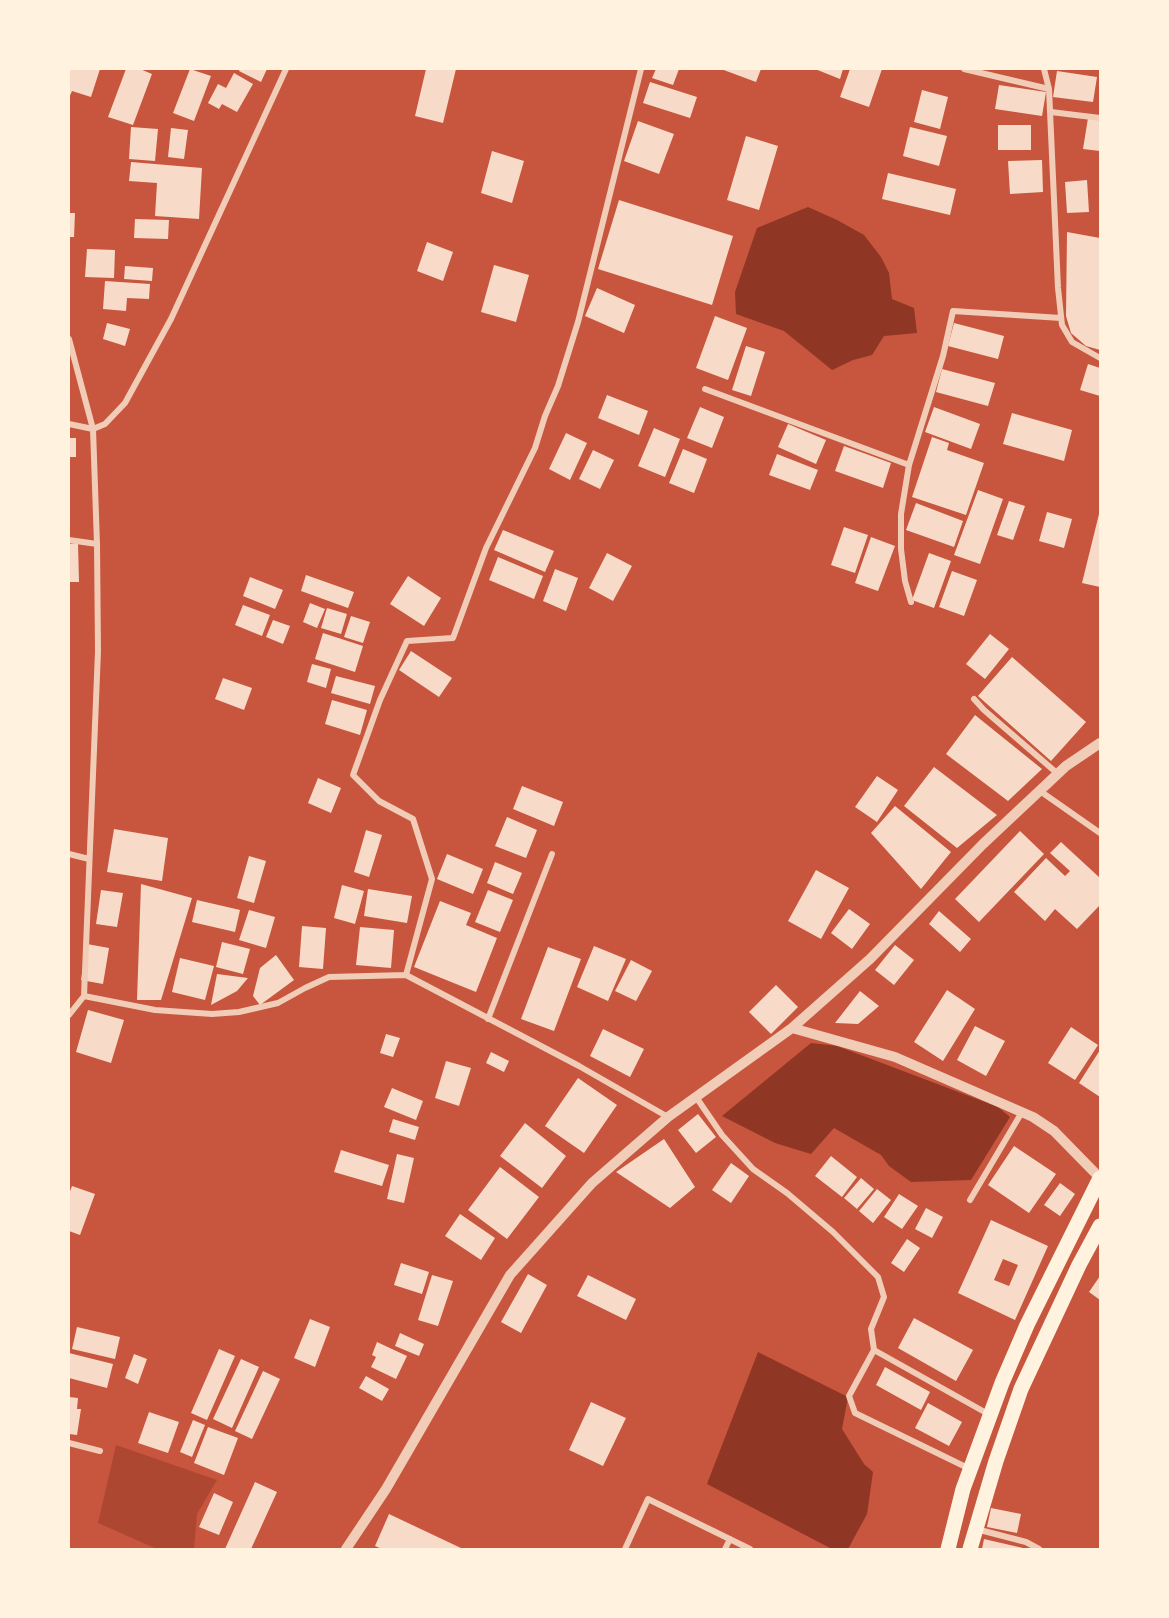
<!DOCTYPE html>
<style>
body{margin:0}
#map{position:relative;width:1169px;height:1618px;overflow:hidden;background:#c8553d;font-family:Arial,sans-serif}
canvas{display:block}
.frame{position:absolute;inset:0;border:70px solid #fff3e0;pointer-events:none}
</style>
<div id="map">
<canvas width="1169" height="1618"></canvas>
<div class="frame"></div>
</div>
<script>
const context = document.querySelector('canvas').getContext('2d');
context.lineJoin = 'round';
function paint(path, color) { context.fillStyle = color; context.fill(path, 'evenodd'); }
const poly = rows => new Path2D(rows.map(r => 'M' + r).join(''));
function trace(path, color, width, dash) { context.strokeStyle = color; context.lineWidth = width; context.lineCap = dash ? 'butt' : 'round'; context.setLineDash(dash || []); context.stroke(path); }
const green = poly([
 [116,1445,217,1480,197,1514,194,1549,157,1549,98,1523]
]);
const water = poly([
 [808,207,837,220,864,235,881,257,889,273,892,299,914,308,917,333,884,336,872,355,853,360,832,370,784,331,736,314,735,292,757,228],
 [811,1043,837,1046,998,1107,1010,1117,971,1180,911,1182,889,1166,881,1155,834,1128,811,1154,775,1143,722,1116],
 [758,1352,848,1397,842,1429,864,1464,873,1472,867,1514,848,1549,832,1549,707,1484]
]);
const building = poly([
 [69,69,100,69,91,97,72,91,69,98],
 [126,69,140,69,152,74,133,125,108,117],
 [190,69,211,76,194,121,173,113],
 [240,69,267,69,261,82,239,71],
 [426,69,456,69,443,123,415,116],
 [656,69,679,69,673,85,652,78],
 [721,69,761,69,756,82],
 [815,69,843,69,840,79],
 [850,69,882,69,869,107,840,97],
 [1057,71,1097,77,1093,102,1053,97],
 [234,73,253,84,237,112,222,104,219,109,208,103,218,84,226,88],
 [650,82,697,97,690,118,643,103],
 [999,85,1046,92,1042,116,995,109],
 [922,90,948,97,940,129,914,122],
 [1088,118,1100,120,1100,151,1083,149],
 [638,121,674,134,659,174,624,161],
 [998,125,1031,125,1031,150,998,150],
 [131,127,158,129,155,161,129,159],
 [910,127,947,136,939,166,903,156],
 [171,128,188,130,184,159,168,157],
 [746,136,778,146,759,210,727,200],
 [492,151,524,161,512,203,481,193],
 [1042,160,1043,192,1010,194,1008,161],
 [131,162,202,168,199,219,155,216,157,183,129,181],
 [888,173,956,189,950,215,882,199],
 [1087,180,1089,212,1067,213,1065,182],
 [619,200,733,236,712,305,598,269],
 [69,213,75,213,74,237,69,237],
 [135,219,169,220,168,239,134,238],
 [1067,232,1100,238,1100,350,1086,346,1071,333,1066,316],
 [427,242,453,252,443,281,417,271],
 [87,249,115,250,114,278,85,277],
 [494,265,529,275,516,322,481,312],
 [125,266,153,268,152,281,124,279],
 [105,281,150,284,149,299,127,298,126,311,103,309],
 [597,288,635,305,624,333,585,316],
 [715,316,747,328,728,380,696,368],
 [107,323,130,329,125,346,103,339],
 [954,323,1004,336,998,359,948,346],
 [746,346,765,352,751,396,732,390],
 [1088,364,1100,368,1100,396,1080,390],
 [942,369,995,383,988,406,936,392],
 [607,395,648,411,639,435,598,418],
 [700,407,724,417,712,448,687,438],
 [934,407,980,424,971,449,925,432],
 [1012,413,1072,430,1064,461,1003,444],
 [788,424,826,440,816,464,778,447],
 [654,428,680,439,665,477,638,466],
 [566,433,587,443,570,480,549,469],
 [932,437,949,443,947,450,984,463,966,515,912,497],
 [69,438,76,438,76,457,69,457],
 [844,446,891,463,883,488,835,471],
 [683,449,707,459,694,493,669,483],
 [593,450,614,460,600,489,579,479],
 [777,454,818,470,810,490,769,475],
 [978,490,1003,499,980,564,954,555],
 [1009,501,1025,506,1013,540,997,535],
 [916,503,963,521,954,547,906,530],
 [1047,512,1072,519,1064,548,1039,541],
 [1099,514,1100,514,1100,587,1082,583],
 [844,527,868,535,855,573,831,565],
 [503,530,554,551,545,572,494,550],
 [871,537,895,546,878,591,855,583],
 [78,543,79,582,69,582,69,544],
 [607,553,632,566,613,601,589,588],
 [929,553,951,561,934,608,912,600],
 [498,557,543,576,534,599,489,580],
 [555,569,578,578,566,611,543,601],
 [952,571,977,580,964,616,939,607],
 [306,575,354,592,348,608,301,591],
 [408,576,441,598,424,626,390,604],
 [250,577,283,590,275,609,243,596],
 [310,603,325,609,317,628,303,622],
 [243,605,270,615,262,636,235,625],
 [327,608,347,614,341,634,321,628],
 [351,616,370,622,363,643,344,637],
 [273,620,290,626,283,644,266,637],
 [323,633,363,646,355,672,315,659],
 [990,634,1009,649,985,679,966,664],
 [411,651,452,678,439,697,399,670],
 [1012,657,1086,722,1051,761,978,696],
 [312,664,331,669,326,688,307,682],
 [336,676,375,686,370,704,331,693],
 [223,678,252,688,244,710,215,699],
 [332,700,367,710,360,735,325,724],
 [975,715,1042,769,1008,801,946,754],
 [934,767,997,815,957,848,904,806],
 [877,776,898,790,877,822,855,807],
 [318,778,341,788,331,813,308,803],
 [522,786,563,802,554,826,513,809],
 [895,806,951,852,921,889,871,833],
 [507,817,537,830,526,858,495,846],
 [114,829,168,838,162,881,107,872],
 [366,830,382,835,369,877,354,872],
 [1020,831,1044,854,979,922,955,899],
 [1061,842,1100,878,1100,905,1077,929,1055,909,1045,921,1014,892,1046,858,1065,876,1070,871,1050,853],
 [447,854,483,869,473,894,437,879],
 [249,856,266,861,254,903,237,898],
 [495,862,522,873,513,894,487,883],
 [816,870,849,888,821,939,788,921],
 [141,884,192,898,161,1000,137,1000],
 [342,885,364,891,355,924,334,918],
 [368,889,412,896,407,923,364,916],
 [101,890,123,893,117,927,96,924],
 [488,890,513,900,500,932,475,922],
 [197,900,240,910,235,932,192,922],
 [440,901,471,913,466,925,497,938,476,992,414,967],
 [849,909,870,924,852,949,831,933],
 [249,910,275,917,266,948,239,940],
 [939,911,971,939,960,952,929,924],
 [302,926,326,928,323,969,299,967],
 [360,927,394,930,391,968,356,965],
 [222,942,250,949,243,974,216,967],
 [87,944,109,948,103,984,81,980],
 [895,945,914,960,894,985,875,970],
 [594,946,626,959,608,1001,577,987],
 [548,947,581,959,554,1031,521,1019],
 [276,955,294,980,260,1005,253,996,260,968],
 [180,958,214,966,205,1000,172,992],
 [631,960,652,971,636,1001,615,991],
 [217,974,248,978,237,991,211,1005],
 [776,985,798,1007,771,1034,749,1012],
 [947,990,975,1009,943,1061,914,1042],
 [860,991,879,1006,858,1024,835,1023],
 [88,1010,124,1020,111,1063,76,1052],
 [975,1026,1005,1041,986,1076,957,1060],
 [1071,1027,1098,1045,1075,1080,1048,1063],
 [603,1029,644,1049,630,1077,590,1056],
 [386,1034,400,1038,393,1057,380,1053],
 [1100,1050,1100,1097,1079,1083],
 [491,1052,509,1061,504,1072,486,1063],
 [446,1061,471,1068,459,1106,435,1098],
 [578,1078,617,1105,584,1153,545,1126],
 [392,1088,423,1101,416,1120,384,1107],
 [698,1114,716,1137,696,1153,678,1130],
 [393,1119,419,1127,415,1140,389,1132],
 [525,1123,566,1156,542,1188,500,1156],
 [664,1139,695,1187,670,1208,616,1172],
 [1014,1146,1056,1174,1029,1213,988,1185],
 [341,1150,389,1165,382,1186,334,1172],
 [397,1154,414,1158,404,1203,387,1199],
 [831,1156,857,1177,842,1197,815,1176],
 [731,1163,749,1176,731,1203,712,1190],
 [500,1167,539,1197,507,1239,468,1210],
 [861,1178,874,1189,857,1209,844,1198],
 [1060,1183,1075,1194,1060,1216,1044,1205],
 [72,1186,95,1194,80,1235,69,1231,69,1194],
 [877,1189,891,1200,873,1223,859,1211],
 [899,1194,918,1206,902,1229,884,1217],
 [926,1208,943,1217,932,1238,915,1229],
 [460,1214,495,1238,481,1260,445,1236],
 [991,1220,1048,1246,1015,1320,958,1293],
 [1003,1259,1018,1265,1009,1286,994,1280],
 [907,1239,920,1248,904,1272,891,1263],
 [401,1263,429,1272,422,1294,394,1285],
 [528,1274,547,1285,521,1333,501,1322],
 [432,1275,453,1281,438,1326,418,1320],
 [588,1275,636,1299,626,1320,577,1296],
 [1100,1276,1100,1300,1089,1292],
 [914,1318,973,1350,956,1381,898,1348],
 [310,1319,330,1327,315,1367,294,1358],
 [77,1327,120,1337,115,1359,72,1349],
 [400,1333,424,1344,419,1356,395,1346],
 [377,1342,407,1356,396,1379,371,1367,376,1357,372,1355],
 [219,1349,235,1356,207,1420,191,1413],
 [69,1353,113,1364,107,1388,69,1378],
 [134,1354,147,1359,138,1384,125,1378],
 [241,1359,259,1367,232,1428,213,1419],
 [885,1367,930,1392,921,1410,876,1385],
 [263,1371,280,1379,252,1439,235,1431],
 [366,1376,389,1389,382,1401,359,1388],
 [69,1397,78,1398,77,1409,81,1409,77,1435,69,1434],
 [591,1402,626,1418,603,1466,569,1450],
 [928,1403,962,1422,949,1446,915,1428],
 [149,1412,179,1422,168,1453,138,1443],
 [193,1420,205,1425,192,1457,180,1452],
 [208,1427,238,1438,224,1475,194,1463],
 [255,1482,277,1492,251,1549,225,1549],
 [214,1493,233,1502,219,1535,199,1527],
 [991,1508,1021,1514,1017,1533,987,1527],
 [389,1514,463,1549,382,1549,375,1546],
 [984,1539,1023,1548,1023,1549,982,1549]
]);
const minor = poly([
 [964,69,1049,89],
 [1044,69,1049,89,1058,288,1062,325,1072,342,1100,358],
 [1051,112,1100,118],
 [69,339,93,429,97,544,98,651,84,996,69,1015],
 [705,389,909,465],
 [69,424,93,429,105,424,125,403,171,319,286,69],
 [69,540,97,544],
 [911,602,905,581,901,549,901,514,909,465,943,356,953,311,1061,318],
 [974,699,984,710,1058,774],
 [1040,791,1100,833],
 [69,854,89,859],
 [406,975,432,879,413,819,379,801,353,775,380,700,407,641,453,638,486,548,535,448,545,416,558,386,578,322,641,69],
 [84,996,155,1010,212,1014,239,1012,278,1003,305,988,329,977,406,975,579,1066,668,1117],
 [488,1019,552,854],
 [696,1097,722,1135,753,1169,787,1193,833,1232,878,1277,884,1297,871,1329,874,1350,990,1415],
 [970,1200,1022,1112],
 [874,1350,849,1396,855,1413,970,1469],
 [69,1443,100,1451],
 [976,1529,1026,1542,1039,1549],
 [625,1549,648,1499,750,1549],
 [725,1549,730,1539]
]);
const tertiary = poly([
 [792,1028,895,1057,1033,1117,1054,1131,1100,1178],
 [346,1549,386,1489,510,1275,592,1183,668,1117,792,1028,870,959,983,844,1066,766,1100,743]
]);
const primary = poly([
 [948,1549,963,1489,1002,1383,1027,1325,1100,1178],
 [970,1549,996,1461,1021,1389,1079,1265,1100,1226]
]);
paint(green, '#ae4732');
paint(water, '#8f3625');
paint(building, '#f7dbc8');
trace(minor, '#f1ccb7', 6);
trace(tertiary, '#f1ccb7', 10);
trace(primary, '#fff3e0', 15);
</script>
